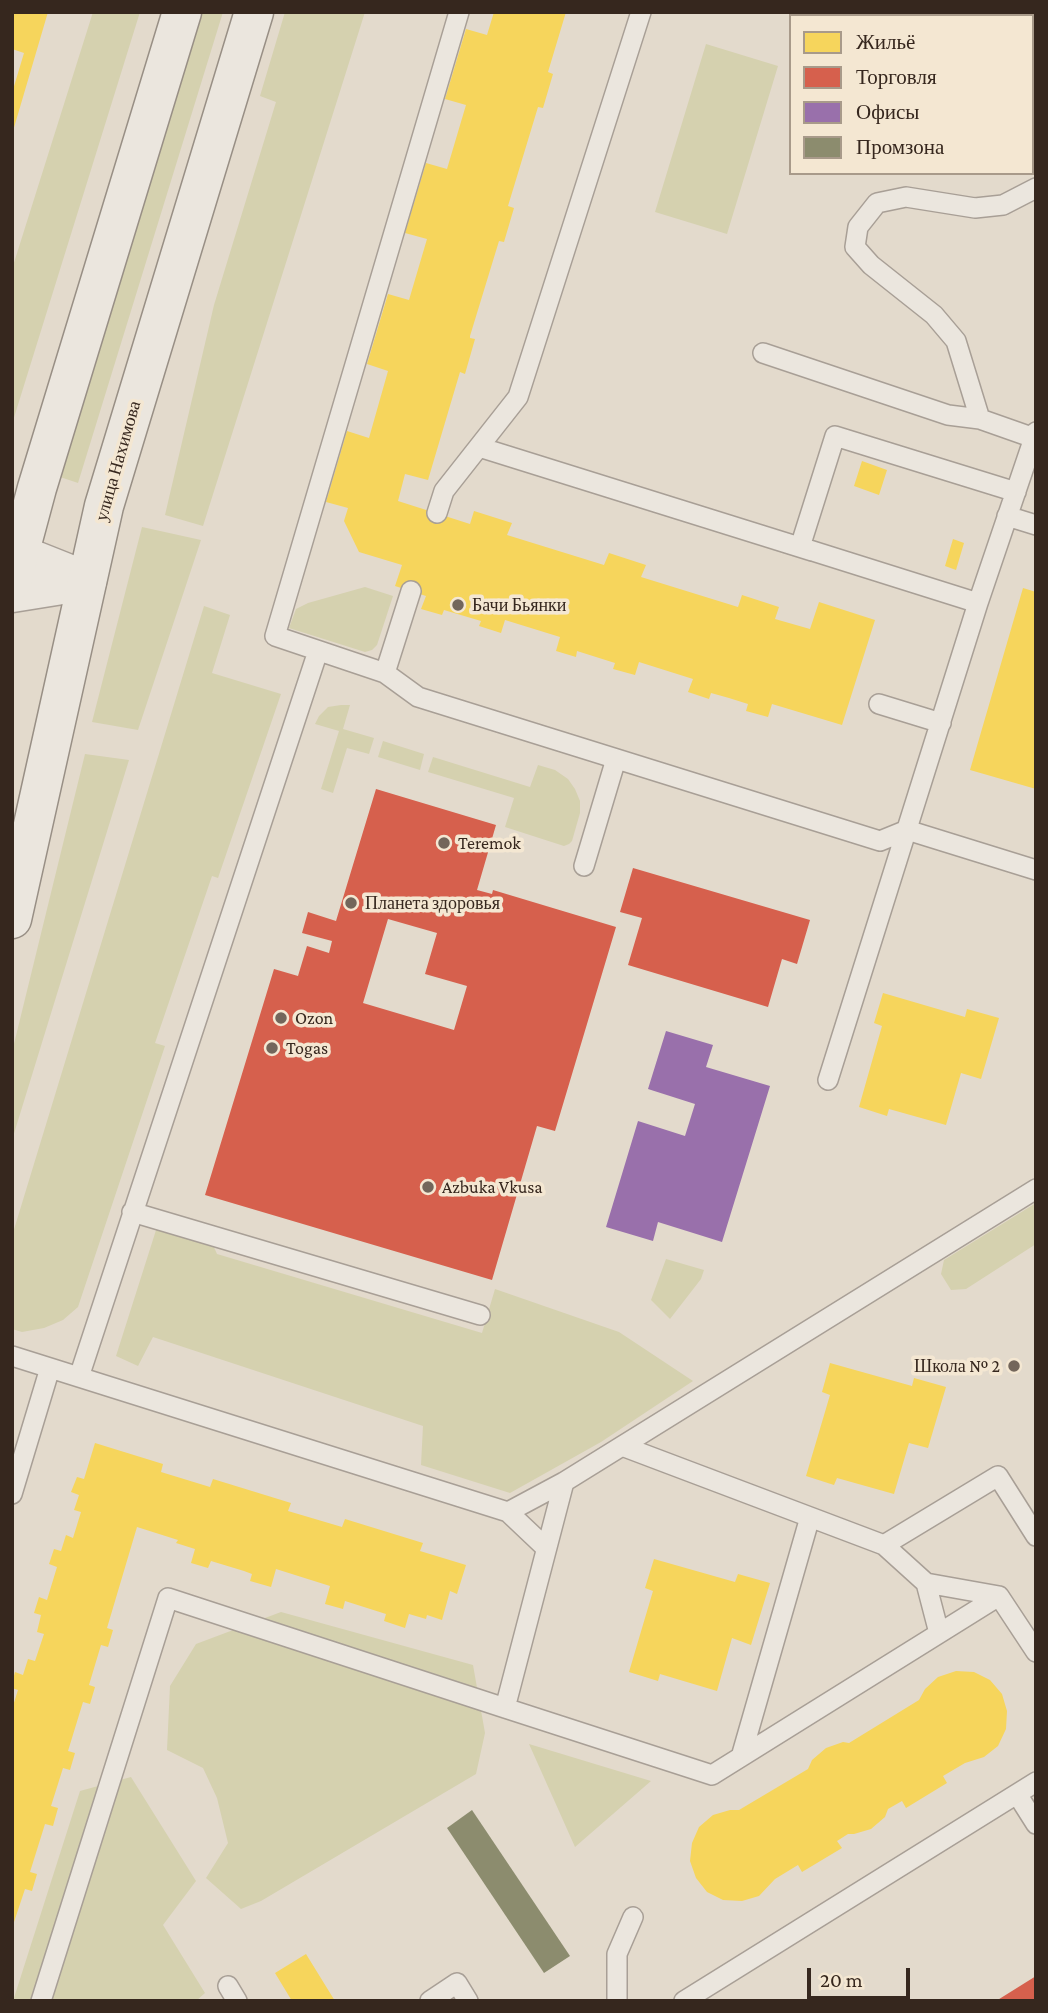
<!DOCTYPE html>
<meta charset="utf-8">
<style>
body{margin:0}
#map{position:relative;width:1048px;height:2013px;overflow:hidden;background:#e3dacc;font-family:"Crimson Pro",serif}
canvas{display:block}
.frame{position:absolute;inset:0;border:14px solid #36271e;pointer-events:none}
.legend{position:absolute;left:789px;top:14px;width:245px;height:161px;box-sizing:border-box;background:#f4e7d2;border:2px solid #a89a8a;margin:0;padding:9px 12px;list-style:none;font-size:21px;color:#36271e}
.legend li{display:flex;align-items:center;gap:14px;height:35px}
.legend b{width:35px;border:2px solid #a89a8a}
.scale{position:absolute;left:807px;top:1968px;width:103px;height:32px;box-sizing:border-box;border:4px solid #36271e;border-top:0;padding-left:9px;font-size:21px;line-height:24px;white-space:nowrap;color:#36271e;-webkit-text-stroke:5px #f4e7d2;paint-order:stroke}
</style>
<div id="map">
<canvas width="1048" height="2013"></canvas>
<div class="frame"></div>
<ul class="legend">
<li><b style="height:19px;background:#f6d55c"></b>Жильё</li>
<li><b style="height:19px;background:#d6604d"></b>Торговля</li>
<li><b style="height:19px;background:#9970ab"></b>Офисы</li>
<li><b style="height:19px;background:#8c8c6e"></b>Промзона</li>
</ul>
<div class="scale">20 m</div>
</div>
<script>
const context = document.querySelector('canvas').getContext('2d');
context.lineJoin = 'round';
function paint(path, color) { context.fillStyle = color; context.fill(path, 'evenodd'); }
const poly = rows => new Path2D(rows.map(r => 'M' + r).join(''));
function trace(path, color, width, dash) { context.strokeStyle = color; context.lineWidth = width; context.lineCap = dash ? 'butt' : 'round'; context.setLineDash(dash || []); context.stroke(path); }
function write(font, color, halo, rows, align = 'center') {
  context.font = font + ' "Crimson Pro",serif'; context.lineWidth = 7; context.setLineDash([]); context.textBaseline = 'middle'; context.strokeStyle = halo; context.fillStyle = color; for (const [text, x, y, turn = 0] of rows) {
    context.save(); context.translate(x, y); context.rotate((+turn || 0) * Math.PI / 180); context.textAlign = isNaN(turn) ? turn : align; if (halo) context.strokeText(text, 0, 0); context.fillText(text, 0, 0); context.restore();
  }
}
const green = poly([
 [93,12,140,12,12,424,12,269],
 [200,12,223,12,78,483,57,476],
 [285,12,365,12,203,526,165,515,214,305,276,102,260,96],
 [706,44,778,66,727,234,655,212],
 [142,527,201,540,138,730,92,722],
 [365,587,393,596,377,645,372,650,365,652,289,628,296,609,308,603],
 [204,606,230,615,212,673,281,694,218,878,212,876,155,1043,165,1046,78,1307,63,1320,44,1328,22,1332,12,1329,12,1236],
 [341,705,350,705,343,729,374,738,369,754,347,748,333,793,321,789,339,731,315,724,319,716,328,707],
 [383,741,424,754,420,770,378,757],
 [85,754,129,760,12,1140,12,1052],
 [433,757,530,787,538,765,555,770,568,779,575,789,580,801,580,813,572,841,569,844,564,846,505,827,514,798,428,772],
 [1036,1203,1036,1244,966,1289,951,1290,941,1274,944,1260],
 [157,1227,213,1245,217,1254,482,1333,495,1289,619,1332,693,1381,601,1442,510,1493,421,1465,423,1426,153,1337,138,1366,116,1356],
 [666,1259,704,1270,701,1279,670,1319,651,1300],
 [281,1612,473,1665,485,1733,476,1774,261,1901,241,1909,206,1878,228,1843,217,1798,203,1768,167,1750,170,1686,196,1644],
 [529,1744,651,1781,575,1847],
 [131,1777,196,1881,163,1925,205,1993,196,2001,13,2001,80,1791]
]);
const homes = poly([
 [12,12,48,12,13,131,12,93,24,53,12,49],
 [494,12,566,12,548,72,553,74,543,108,538,107,508,206,514,208,504,242,499,241,470,336,470,338,475,339,465,374,460,372,428,480,405,474,398,501,470,524,474,511,512,523,507,535,604,565,609,553,646,565,641,577,738,607,742,595,779,607,775,619,810,629,819,602,875,620,842,725,772,704,768,717,746,711,748,704,729,698,711,693,709,699,688,692,693,679,639,662,635,675,613,669,615,663,577,651,576,657,556,651,560,637,505,620,501,633,479,626,481,621,444,610,442,615,421,609,426,596,395,586,402,565,359,552,344,521,348,508,326,502,347,431,369,438,388,371,367,364,388,294,409,300,427,239,405,233,426,163,447,169,466,105,445,99,466,29,487,35],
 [862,461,887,470,879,495,854,486],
 [953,539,964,543,956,570,945,566],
 [1023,588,1036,592,1036,789,970,770],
 [883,993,965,1017,967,1009,999,1018,981,1079,961,1073,946,1125,889,1109,887,1116,859,1107,882,1026,874,1023],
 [830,1363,912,1386,914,1378,946,1387,928,1448,909,1443,894,1494,837,1478,834,1485,806,1476,830,1395,822,1392],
 [95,1443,163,1464,161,1472,210,1487,213,1479,291,1503,288,1511,342,1527,345,1519,423,1543,420,1551,466,1565,457,1594,450,1591,442,1620,427,1615,426,1619,409,1614,405,1628,384,1621,386,1614,345,1601,343,1609,325,1604,330,1586,276,1569,271,1587,250,1581,252,1574,244,1571,211,1561,208,1568,191,1563,195,1549,176,1543,178,1540,137,1527,107,1628,113,1630,108,1647,101,1645,89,1685,95,1687,90,1704,83,1702,68,1751,75,1753,70,1770,63,1768,51,1806,58,1808,53,1826,45,1824,30,1872,37,1874,32,1891,25,1889,12,1928,12,1709,18,1690,12,1688,12,1683,15,1672,23,1675,28,1659,35,1661,44,1634,37,1632,41,1615,34,1613,39,1597,47,1600,57,1567,49,1564,54,1549,61,1551,66,1535,73,1538,81,1512,74,1510,79,1495,71,1492,77,1477,84,1479],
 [654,1559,735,1582,738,1574,770,1583,751,1645,732,1638,717,1691,660,1674,658,1681,629,1672,653,1591,645,1588],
 [956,1671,974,1672,990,1680,1002,1694,1007,1711,1006,1729,998,1746,984,1757,965,1763,943,1776,947,1783,906,1808,902,1801,888,1809,885,1817,871,1829,854,1834,848,1834,837,1841,842,1848,802,1872,798,1865,775,1879,759,1896,742,1901,723,1900,707,1892,696,1878,690,1861,692,1843,699,1827,713,1815,730,1810,739,1810,808,1769,812,1760,826,1748,843,1742,849,1743,919,1700,925,1689,938,1677],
 [306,1954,335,2001,292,2001,275,1973]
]);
const shops = poly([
 [376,789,496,825,477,890,492,894,493,890,616,927,555,1131,537,1126,492,1280,205,1195,274,969,298,976,307,946,329,953,332,941,302,933,308,912,336,921],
 [388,919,437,933,425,974,467,986,454,1030,363,1003],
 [633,868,810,920,797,964,782,959,768,1007,628,965,642,918,620,912],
 [1036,1976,1036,2001,996,2001]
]);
const offices = poly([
 [666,1031,713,1045,706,1067,770,1086,722,1242,658,1222,653,1241,606,1227,638,1121,685,1136,695,1104,648,1089]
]);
const industry = poly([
 [472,1810,570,1956,544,1973,447,1828]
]);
const service = poly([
 [459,12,275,636,385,673,418,697,880,841,907,830,1036,870],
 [763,353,948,415,980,419,1034,438],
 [980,419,956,341,934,315,871,265,855,247,858,227,877,203,906,197,975,208,1003,205,1036,188],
 [479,447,812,551],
 [437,513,444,491,518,397,641,12],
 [1007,516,1036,525],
 [978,603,800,547,835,436,1016,492],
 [385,673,411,591],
 [879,704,941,723],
 [584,866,616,759],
 [828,1080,978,603,1036,432],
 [132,1212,480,1315],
 [12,1356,508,1512,564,1482,505,1708,168,1598,41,2001],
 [79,1377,318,651],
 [622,1446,884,1545,926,1583,999,1596,1036,1652],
 [564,1482,1036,1189],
 [12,1494,50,1368],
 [508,1512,546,1548],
 [884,1545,998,1476,1036,1536],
 [926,1583,939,1633],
 [505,1708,712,1775,999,1596],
 [741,1757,810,1517],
 [1017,1794,1036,1824],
 [228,1986,237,2001],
 [430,2001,457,1983,468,2001],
 [617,2001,617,1954,633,1917],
 [684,2001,1036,1782]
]);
const tertiary = poly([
 [12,554,19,554,87,581],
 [12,593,87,581]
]);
const secondary = poly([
 [12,581,37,488,182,12],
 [12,919,104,506,254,12]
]);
const markers = [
 [458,605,7,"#73665b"],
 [444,843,7,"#73665b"],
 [351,903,7,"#73665b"],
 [281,1018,7,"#73665b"],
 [272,1048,7,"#73665b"],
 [428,1187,7,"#73665b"],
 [1014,1366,7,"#73665b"]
];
const streetNames = [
 ["улица Нахимова",118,461,-74]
];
const poiNames = [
 ["Бачи Бьянки",472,605],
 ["Teremok",458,843],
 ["Планета здоровья",365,903],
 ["Ozon",295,1018],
 ["Togas",286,1048],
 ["Azbuka Vkusa",442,1187],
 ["Школа № 2",1000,1366,"right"]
];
paint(green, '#d5d1af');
paint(homes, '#f6d55c');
paint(shops, '#d6604d');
paint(offices, '#9970ab');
paint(industry, '#8c8c6e');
trace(service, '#a89f96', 22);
trace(tertiary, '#a89f96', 41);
trace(secondary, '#988f85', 41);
trace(service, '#ebe6de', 19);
trace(tertiary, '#ebe6de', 38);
trace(secondary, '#ebe6de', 38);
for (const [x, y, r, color] of markers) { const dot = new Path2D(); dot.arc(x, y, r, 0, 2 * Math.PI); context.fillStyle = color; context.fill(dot); trace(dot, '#f4e7d2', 2.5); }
write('18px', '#36271e', '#f4e7d2', streetNames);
write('18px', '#36271e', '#f4e7d2', poiNames, 'left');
</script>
